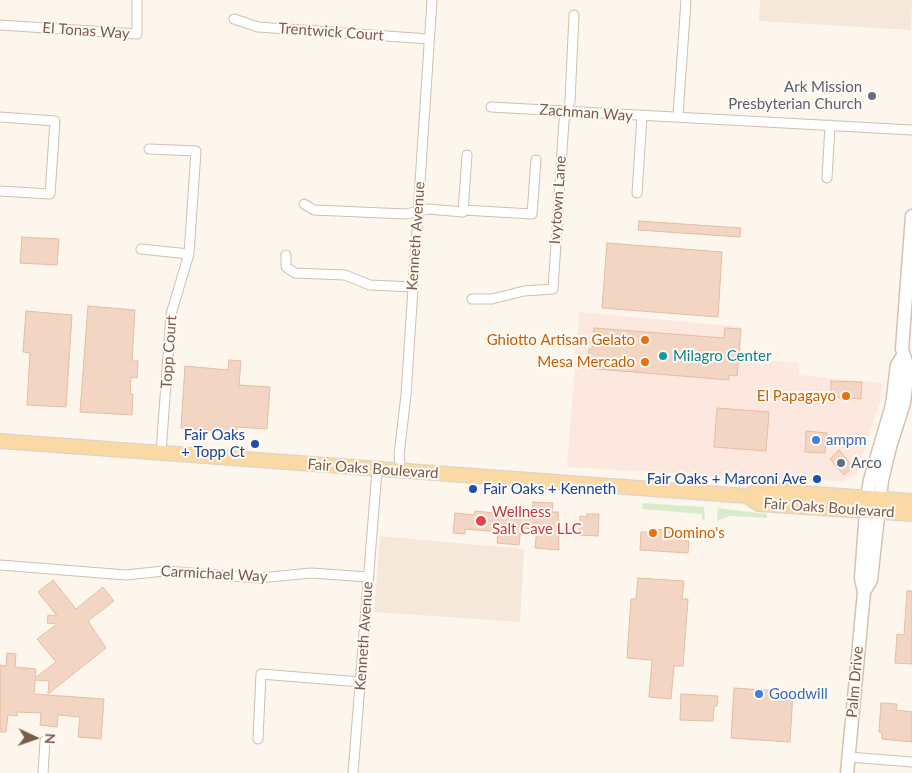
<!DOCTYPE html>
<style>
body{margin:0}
#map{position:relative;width:912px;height:773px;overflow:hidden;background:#fdf6ec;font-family:Lato,sans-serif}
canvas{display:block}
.north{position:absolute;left:10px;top:713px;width:50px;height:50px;-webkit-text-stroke:4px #fffaf3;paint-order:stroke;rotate:93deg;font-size:14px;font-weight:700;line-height:20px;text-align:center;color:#7a5c4d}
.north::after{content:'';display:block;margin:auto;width:18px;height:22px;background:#7a5c4d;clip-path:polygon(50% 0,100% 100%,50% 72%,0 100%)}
</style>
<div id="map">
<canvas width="912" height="773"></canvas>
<div class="north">N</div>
</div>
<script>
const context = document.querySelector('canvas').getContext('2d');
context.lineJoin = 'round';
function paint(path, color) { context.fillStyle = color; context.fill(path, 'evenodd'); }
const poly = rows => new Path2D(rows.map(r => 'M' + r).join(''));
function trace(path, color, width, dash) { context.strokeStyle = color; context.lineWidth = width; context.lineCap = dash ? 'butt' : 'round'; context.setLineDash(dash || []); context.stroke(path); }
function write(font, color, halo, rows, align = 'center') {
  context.font = font + ' Lato,sans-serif'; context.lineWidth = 4; context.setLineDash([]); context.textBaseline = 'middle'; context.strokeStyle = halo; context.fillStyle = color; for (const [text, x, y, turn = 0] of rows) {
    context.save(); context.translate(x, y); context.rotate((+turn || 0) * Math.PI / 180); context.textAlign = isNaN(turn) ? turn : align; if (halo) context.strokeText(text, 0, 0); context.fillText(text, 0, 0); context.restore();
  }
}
const residential = poly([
 [760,0,912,0,911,30,759,21],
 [380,536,524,549,520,622,374,612]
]);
const commercial = poly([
 [579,312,741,327,740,358,799,363,799,375,883,383,881,398,857,474,844,481,750,478,567,467]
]);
const green = poly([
 [643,503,704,507,705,519,702,520,702,514,642,509],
 [718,508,767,514,767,518,730,516,717,521]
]);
const building = poly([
 [639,221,741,228,740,237,638,230,639,221],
 [22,237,59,239,57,265,20,263,22,237],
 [607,243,722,252,718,317,602,308,607,243],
 [88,306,135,310,132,361,138,361,137,378,131,377,130,394,133,394,132,415,80,412,88,306],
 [26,311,72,315,66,407,27,405,30,353,23,352,26,311],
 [594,328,724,338,725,328,741,329,737,376,729,375,729,380,597,369,598,364,588,363,589,349,592,349,594,328],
 [229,360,241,361,239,385,270,387,267,429,237,427,236,432,181,428,185,366,228,370,229,360],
 [831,381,862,382,861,399,831,397,831,381],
 [717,408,769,412,766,451,714,447,717,408],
 [806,431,827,433,825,453,805,452,806,431],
 [839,450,853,467,844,475,830,459,839,450],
 [533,502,553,503,552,512,558,512,559,550,535,548,537,529,521,528,519,545,497,543,498,532,465,529,465,534,453,533,455,513,474,515,475,511,532,517,533,502],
 [587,514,599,514,598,536,579,535,580,516,587,517,587,514],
 [652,529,682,531,686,533,685,541,689,541,688,553,640,550,641,532,652,532,652,529],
 [638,578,684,581,682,599,688,599,683,666,674,666,671,699,649,697,652,660,627,658,631,599,636,599,638,578],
 [53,580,76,609,103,587,114,601,88,621,106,648,48,694,49,681,35,680,34,694,104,699,101,739,78,737,80,717,58,715,57,727,40,725,41,713,17,712,17,716,8,715,6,732,0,732,0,665,6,666,7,653,16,654,15,667,36,669,35,678,56,662,37,639,57,624,47,623,48,615,57,616,38,592,53,580],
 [907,591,912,591,912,664,895,663,897,634,904,635,907,591],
 [734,688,793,692,790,742,731,738,734,688],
 [681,694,718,696,717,706,714,706,713,721,680,720,681,694],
 [881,703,897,704,896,710,912,712,912,742,882,739,882,733,879,732,881,703]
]);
const street = poly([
 [234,19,258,27,429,39],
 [0,25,137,34,137,0],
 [491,107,912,130],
 [678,116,686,0],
 [0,117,55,121,50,194,0,191],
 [149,149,196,151,189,254,171,314,161,453],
 [827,178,830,125],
 [637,193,642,116],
 [304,204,314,210,406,214,428,209,463,212,467,155],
 [463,210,532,214,536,160],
 [141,249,189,254],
 [286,255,286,267,295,273,345,275,370,285,413,287],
 [472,299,492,299,524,291,553,289,564,121,570,101,574,15],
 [401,472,399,455,406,395,432,0],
 [0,565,126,575,164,571,259,578,311,573,368,577],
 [258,739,261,674,360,682],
 [849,757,912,762],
 [43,773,45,741],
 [353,773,377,470]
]);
const secondary = poly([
 [864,592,871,580,882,480,890,447,904,403,908,368,902,349,912,216],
 [847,773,864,592,861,578,867,497,870,480,892,405,897,365,903,356]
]);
const primary = poly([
 [0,441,747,496,759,504,912,514],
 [747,496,760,490,912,501]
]);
const markers = [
 [872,96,5,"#6b7280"],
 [645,340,5,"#e8710a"],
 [663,356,5,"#0f9aa8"],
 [645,362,5,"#e8710a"],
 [846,396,5,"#e8710a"],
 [816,440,5,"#3f7fe0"],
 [255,444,5,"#1a4fb4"],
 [841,463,5,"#5c6f8a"],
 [817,479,5,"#1a4fb4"],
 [473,489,5,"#1a4fb4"],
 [481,521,6,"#e0444e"],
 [653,533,5,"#e8710a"],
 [759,694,5,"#3f7fe0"]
];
const streetNames = [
 ["El Tonas Way",86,31,4],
 ["Trentwick Court",331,32,4],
 ["Zachman Way",586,113,4],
 ["Ivytown Lane",558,200,-86],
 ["Kenneth Avenue",416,236,-86],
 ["Topp Court",169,352,-86],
 ["Fair Oaks Boulevard",373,469,4],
 ["Fair Oaks Boulevard",829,508,4],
 ["Carmichael Way",214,574,3],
 ["Kenneth Avenue",364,636,-86],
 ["Palm Drive",855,682,-85]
];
const worshipNames = [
 ["Ark Mission",862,87],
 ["Presbyterian Church",862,104]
];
const foodNames = [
 ["Ghiotto Artisan Gelato",635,340],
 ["Mesa Mercado",635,362],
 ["El Papagayo",836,396],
 ["Domino's",663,533,"left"]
];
const cultureNames = [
 ["Milagro Center",673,356]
];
const transitNames = [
 ["Fair Oaks",245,435],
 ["+ Topp Ct",245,452],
 ["Fair Oaks + Marconi Ave",807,479],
 ["Fair Oaks + Kenneth",483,489,"left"]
];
const shopNames = [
 ["ampm",826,440],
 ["Goodwill",769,694]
];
const serviceNames = [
 ["Arco",851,463]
];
const healthNames = [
 ["Wellness",492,512],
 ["Salt Cave LLC",492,529]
];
paint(residential, '#f5e8da');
paint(commercial, '#fde8e0');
paint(green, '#d8ecc9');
paint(building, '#f3d5c3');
trace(building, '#e6bba3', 1);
trace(street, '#d1beb0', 11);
trace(secondary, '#d6c0b0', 15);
trace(primary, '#dad1cd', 16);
trace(street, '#fff', 9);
trace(secondary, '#fff', 12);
trace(primary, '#fbd9a5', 14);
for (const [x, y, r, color] of markers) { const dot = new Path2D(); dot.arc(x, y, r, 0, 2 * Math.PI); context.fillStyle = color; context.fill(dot); trace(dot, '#fffaf3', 2); }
write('15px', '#7a5c4d', '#fffaf3', streetNames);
write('15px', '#5b616d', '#fffaf3', worshipNames, 'right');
write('15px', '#c56008', '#fffaf3', foodNames, 'right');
write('15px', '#0d838f', '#fffaf3', cultureNames, 'left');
write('15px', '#164399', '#fffaf3', transitNames, 'right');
write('15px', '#366cbe', '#fffaf3', shopNames, 'left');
write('15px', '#4e5e75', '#fffaf3', serviceNames, 'left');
write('15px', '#be3a42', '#fffaf3', healthNames, 'left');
</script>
